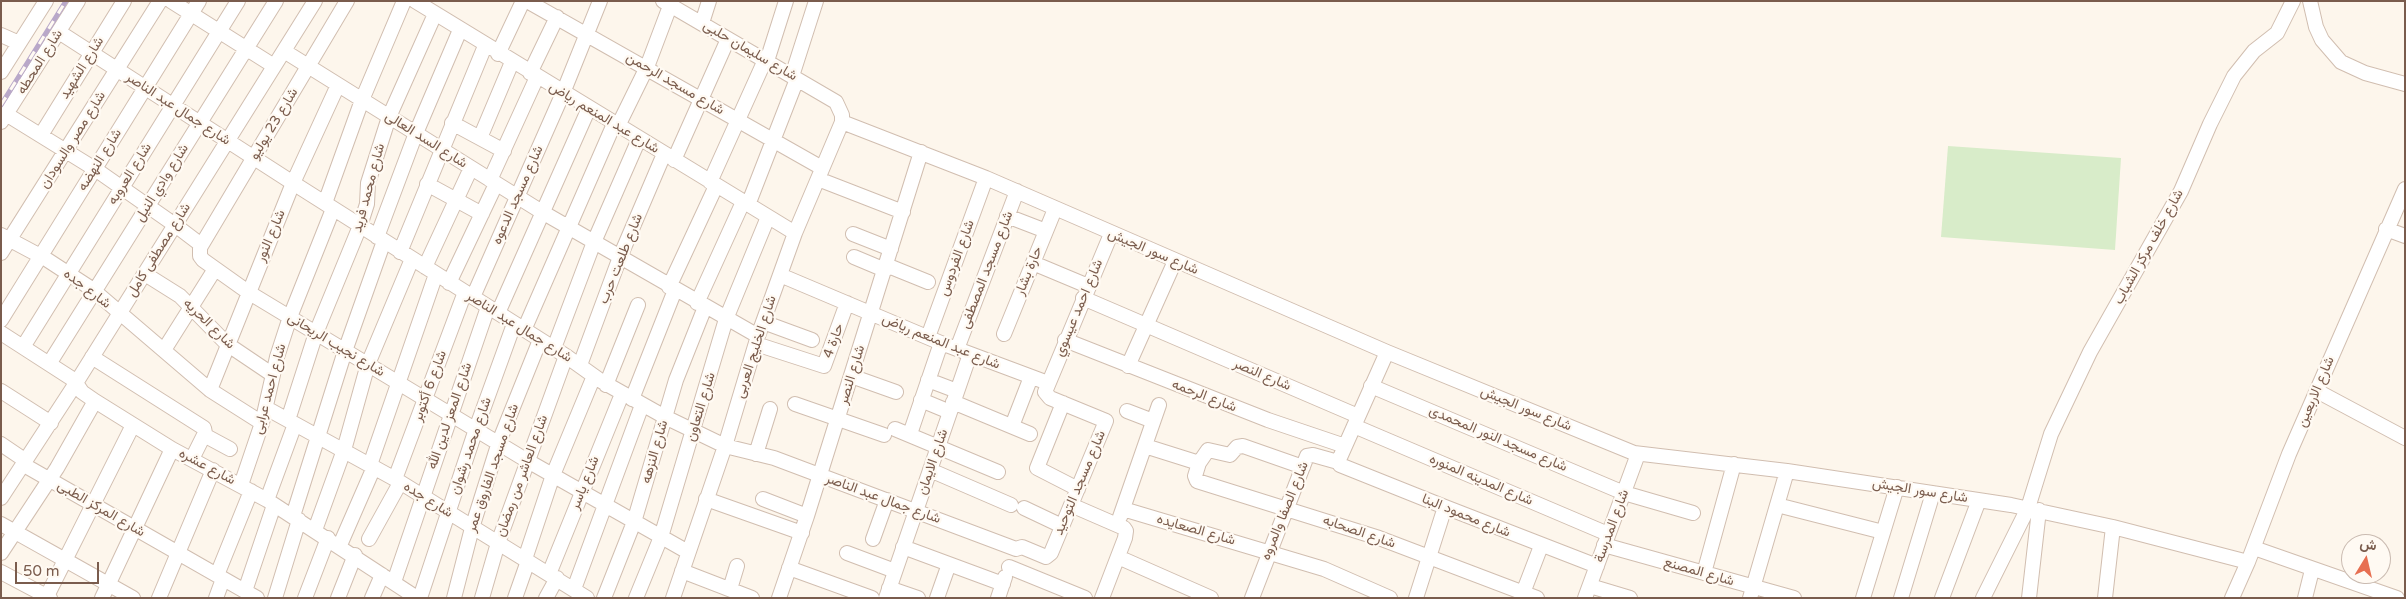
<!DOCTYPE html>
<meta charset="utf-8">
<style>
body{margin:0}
#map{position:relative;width:2406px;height:599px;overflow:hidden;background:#fdf6ec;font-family:"Varela Round",Vazirmatn,sans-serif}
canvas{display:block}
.frame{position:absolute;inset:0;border:2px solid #7a5c4d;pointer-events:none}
.north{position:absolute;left:2341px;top:534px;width:50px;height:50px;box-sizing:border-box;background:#fffaf3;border:1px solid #cabbb1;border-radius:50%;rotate:9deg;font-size:14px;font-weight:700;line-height:20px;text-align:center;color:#7a5c4d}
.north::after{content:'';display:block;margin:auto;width:18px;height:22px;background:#e76f51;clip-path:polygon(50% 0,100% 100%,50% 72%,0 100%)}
.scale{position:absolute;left:15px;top:562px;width:84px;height:22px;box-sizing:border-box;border:2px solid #7a5c4d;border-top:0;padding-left:6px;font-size:15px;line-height:18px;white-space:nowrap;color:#7a5c4d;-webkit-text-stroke:4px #fffaf3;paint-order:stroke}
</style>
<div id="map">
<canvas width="2406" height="599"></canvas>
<div class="frame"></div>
<div class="north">ش</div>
<div class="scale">50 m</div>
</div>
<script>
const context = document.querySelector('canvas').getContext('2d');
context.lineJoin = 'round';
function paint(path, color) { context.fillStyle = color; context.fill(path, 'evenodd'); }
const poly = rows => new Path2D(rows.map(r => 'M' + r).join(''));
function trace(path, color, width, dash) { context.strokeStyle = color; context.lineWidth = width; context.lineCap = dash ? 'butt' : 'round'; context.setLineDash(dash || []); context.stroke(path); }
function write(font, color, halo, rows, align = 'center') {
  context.font = font + ' "Varela Round",Vazirmatn,sans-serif'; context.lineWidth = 4.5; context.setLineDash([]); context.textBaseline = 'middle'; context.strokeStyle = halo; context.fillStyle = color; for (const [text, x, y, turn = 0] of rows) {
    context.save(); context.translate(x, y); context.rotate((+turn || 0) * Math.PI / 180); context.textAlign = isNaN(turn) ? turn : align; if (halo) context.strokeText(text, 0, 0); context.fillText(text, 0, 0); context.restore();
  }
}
const green = poly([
 [1948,146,2121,158,2115,250,1941,237]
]);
const minor = poly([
 [171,1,274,66],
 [415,1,795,233],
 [527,1,822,168],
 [663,1,836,102,842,115,842,122,795,233,758,336,725,446,673,598],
 [2310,1,2316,27,2322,40,2341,62,2365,73,2405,84],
 [702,23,709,1],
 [59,32,293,183,566,356,601,381,665,417,725,446,774,458,1016,549,1022,547,1046,557,1051,553,1106,421,1050,398,1045,392,1111,234],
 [1,35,19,43],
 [284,51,542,212,758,336],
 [498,54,523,1],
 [767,61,786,1],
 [1,72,46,1],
 [530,73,557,17],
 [792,76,816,1],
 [6,114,95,169,175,225,200,244,200,256,203,260,248,292,526,460,688,552],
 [1,122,78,1],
 [842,122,986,178,1387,352,1634,453,1787,471,2011,505,2113,527,2248,562],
 [452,123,504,151],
 [618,126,647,67,670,6],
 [41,135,124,1],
 [480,138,512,62],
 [674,160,728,39],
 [818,179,903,212],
 [490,180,537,77],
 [710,182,765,60],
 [427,184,482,214],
 [325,203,362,100,404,1],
 [748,205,797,79],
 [1007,216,1046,231],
 [2386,229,2405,236],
 [853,234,891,249],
 [1,235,46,259,92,289,210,390,262,423],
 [377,237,416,133,460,30],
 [201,246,347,1],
 [400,252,485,46],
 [1,253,160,1],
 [854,257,885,270],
 [1033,263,1088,286],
 [886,265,928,282],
 [425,267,471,168],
 [145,274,180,296,227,344,273,375],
 [780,275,941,343,1048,383],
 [449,283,496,184],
 [669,287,716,186],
 [473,297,563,93,600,1],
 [1083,298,1358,416],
 [697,303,743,202],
 [498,313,589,108],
 [1,320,199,1],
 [763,322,812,340],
 [524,330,614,124],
 [1,333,74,380,82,392,95,401,172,449,267,500,417,598],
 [1004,334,1055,209],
 [928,337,986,178],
 [1065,340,1268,420,1345,446],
 [756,344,824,366,847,303],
 [23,347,238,1],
 [554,348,594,242,639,139],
 [957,349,1017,191],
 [164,350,215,269],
 [92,357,204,428,205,433,192,459],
 [49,364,276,1],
 [580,365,620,257,664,154],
 [1128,366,1175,261],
 [851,376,896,392],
 [928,380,957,391],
 [606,385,638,305],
 [1371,386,1624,493,1693,513],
 [210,390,293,183,338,85],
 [1,391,51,423],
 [2317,391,2405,438],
 [632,399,675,290],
 [921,400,950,412],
 [953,402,1030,434],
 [1063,403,1037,468,1078,489],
 [795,404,884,435],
 [266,408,395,479,587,598],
 [1127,411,1153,421],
 [288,420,316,333,360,226,367,204,368,183,389,117,435,14],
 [1012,426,1031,377],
 [1354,426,1608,534],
 [895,429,998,472],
 [910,434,941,343],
 [204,435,230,449],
 [1,444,26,461],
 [1145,446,1199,463,1208,450,1230,455,1237,447,1243,446,1303,467],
 [756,454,770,409],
 [1338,462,1340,465,1445,507,1597,566],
 [1199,463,1195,476,1197,481,1379,538,1537,598],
 [24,465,257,598],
 [370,465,436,274],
 [930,470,1011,505],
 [395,479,465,292],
 [241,485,262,423,277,357,290,317,333,209],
 [1,498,76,383,315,1],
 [706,499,802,533],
 [763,499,807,516],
 [267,500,295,424],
 [1071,505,1124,528,1126,531,1125,538,1102,598],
 [1777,505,1883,532],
 [1024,508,1062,526],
 [1123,509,1324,569,1390,598],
 [293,516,345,351,384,241],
 [1120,517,1159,405],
 [1,524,133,598],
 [315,530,344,450,368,364,412,259],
 [369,539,400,483],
 [873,539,887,500],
 [340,545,374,467],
 [1604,545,1794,598],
 [903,547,1003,584],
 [2254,548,2397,598],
 [1,553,57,468,95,401],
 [847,553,895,571],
 [1118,557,1211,598],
 [525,559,553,475,594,376],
 [1009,567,1085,598],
 [789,568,872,598],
 [682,571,752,598],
 [1,572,50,598],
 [1704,573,1734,464],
 [549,574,622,394],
 [217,575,251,491],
 [394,582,488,307],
 [1590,586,1630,598],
 [889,588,918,598],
 [574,589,642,405],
 [730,589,737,566],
 [245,591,274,505],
 [1523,593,1541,546],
 [46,598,133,425],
 [102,598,172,449],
 [159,598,213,470],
 [216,598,223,579],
 [275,598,299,520],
 [305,598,328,538],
 [338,598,355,555],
 [372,598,382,575],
 [420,598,476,429,514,324],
 [454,598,472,528,499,442,540,340],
 [482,598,498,543,566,356],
 [515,598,528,561],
 [546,598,557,578],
 [604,598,634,522,676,380,705,307],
 [636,598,661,537,726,319,768,217],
 [779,598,807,516,921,152],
 [886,598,970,354],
 [937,598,949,564],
 [998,598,1005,577],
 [1252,598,1307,456,1313,455,1338,462,1387,352],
 [1416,598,1445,507],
 [1585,598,1638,454],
 [1750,598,1787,471],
 [1863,598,1897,487],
 [1901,598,1933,493],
 [1942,598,1979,500],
 [1983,598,2028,508,2051,434,2090,352,2181,191,2210,124,2234,76,2254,51,2277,33,2293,1],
 [2029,598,2039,510],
 [2105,598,2113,527],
 [2232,598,2248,562,2289,454,2405,189],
 [2305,598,2312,570]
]);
const rail = poly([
 [1,105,66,1]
]);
const streetNames = [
 ["شارع سليمان حلبى",750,51,30],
 ["شارع المحطه",40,62,-58],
 ["شارع الشهيد",82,68,-58],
 ["شارع مسجد الرحمن",675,84,30],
 ["شارع جمال عبد الناصر",178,109,33],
 ["شارع عبد المنعم رياض",604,118,31],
 ["شارع 23 يوليو",274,124,-59],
 ["شارع مصر والسودان",73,140,-58],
 ["شارع السد العالى",426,140,32],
 ["شارع النهضه",100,160,-58],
 ["شارع العروبه",130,174,-58],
 ["شارع وادي النيل",162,183,-58],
 ["شارع محمد فريد",369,188,-75],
 ["شارع مسجد الدعوه",518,195,-66],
 ["شارع النور",271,236,-67],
 ["شارع خلف مركز الشباب",2149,247,-61],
 ["شارع مصطفى كامل",159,250,-58],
 ["شارع سور الجيش",1153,252,23],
 ["شارع الفردوس",957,258,-70],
 ["شارع طلعت حرب",621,259,-68],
 ["شارع مسجد المصطفى",987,270,-69],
 ["حارة بشار",1029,271,-68],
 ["شارع جده",87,289,37],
 ["شارع احمد عيسوي",1079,308,-67],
 ["شارع الحريه",209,324,44],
 ["شارع جمال عبد الناصر",519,327,32],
 ["حارة 4",834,341,-70],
 ["شارع عبد المنعم رياض",941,342,22],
 ["شارع نجيب الريحانى",336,345,31],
 ["شارع الخليج العربى",756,347,-72],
 ["شارع النصر",852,375,-73],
 ["شارع النصر",1262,375,23],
 ["شارع 6 أكتوبر",430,386,-70],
 ["شارع احمد عرابى",270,389,-75],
 ["شارع الاربعين",2316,392,-67],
 ["شارع الرحمه",1204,396,21],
 ["شارع التعاون",701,407,-73],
 ["شارع سور الجيش",1526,409,22],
 ["شارع المعز لدين الله",450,416,-71],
 ["شارع مسجد النور المحمدى",1498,439,23],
 ["شارع محمد رشوان",471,446,-71],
 ["شارع النزهه",655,452,-74],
 ["شارع الايمان",933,462,-71],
 ["شارع عشره",207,467,28],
 ["شارع مسجد الفاروق عمر",493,468,-71],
 ["شارع العاشر من رمضان",522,476,-70],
 ["شارع المدينه المنوره",1481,480,23],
 ["شارع ياسر",585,483,-68],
 ["شارع مسجد التوحيد",1080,483,-67],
 ["شارع سور الجيش",1920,491,9],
 ["شارع جمال عبد الناصر",883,499,20],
 ["شارع جده",428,500,32],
 ["شارع المركز الطبى",101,509,30],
 ["شارع الصفا والمروه",1285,511,-68],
 ["شارع محمود البنا",1466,516,22],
 ["شارع المدرسة",1612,526,-70],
 ["شارع الصعايده",1196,530,16],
 ["شارع الصحابه",1359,532,19],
 ["شارع المصنع",1699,572,16]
];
paint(green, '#d8ecc9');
trace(minor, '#d1beb0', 16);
trace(minor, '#fff', 14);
trace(rail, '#b9a8c9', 5);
trace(rail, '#fffaf3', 3, [9]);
write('14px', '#7a5c4d', '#fffaf3', streetNames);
</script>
